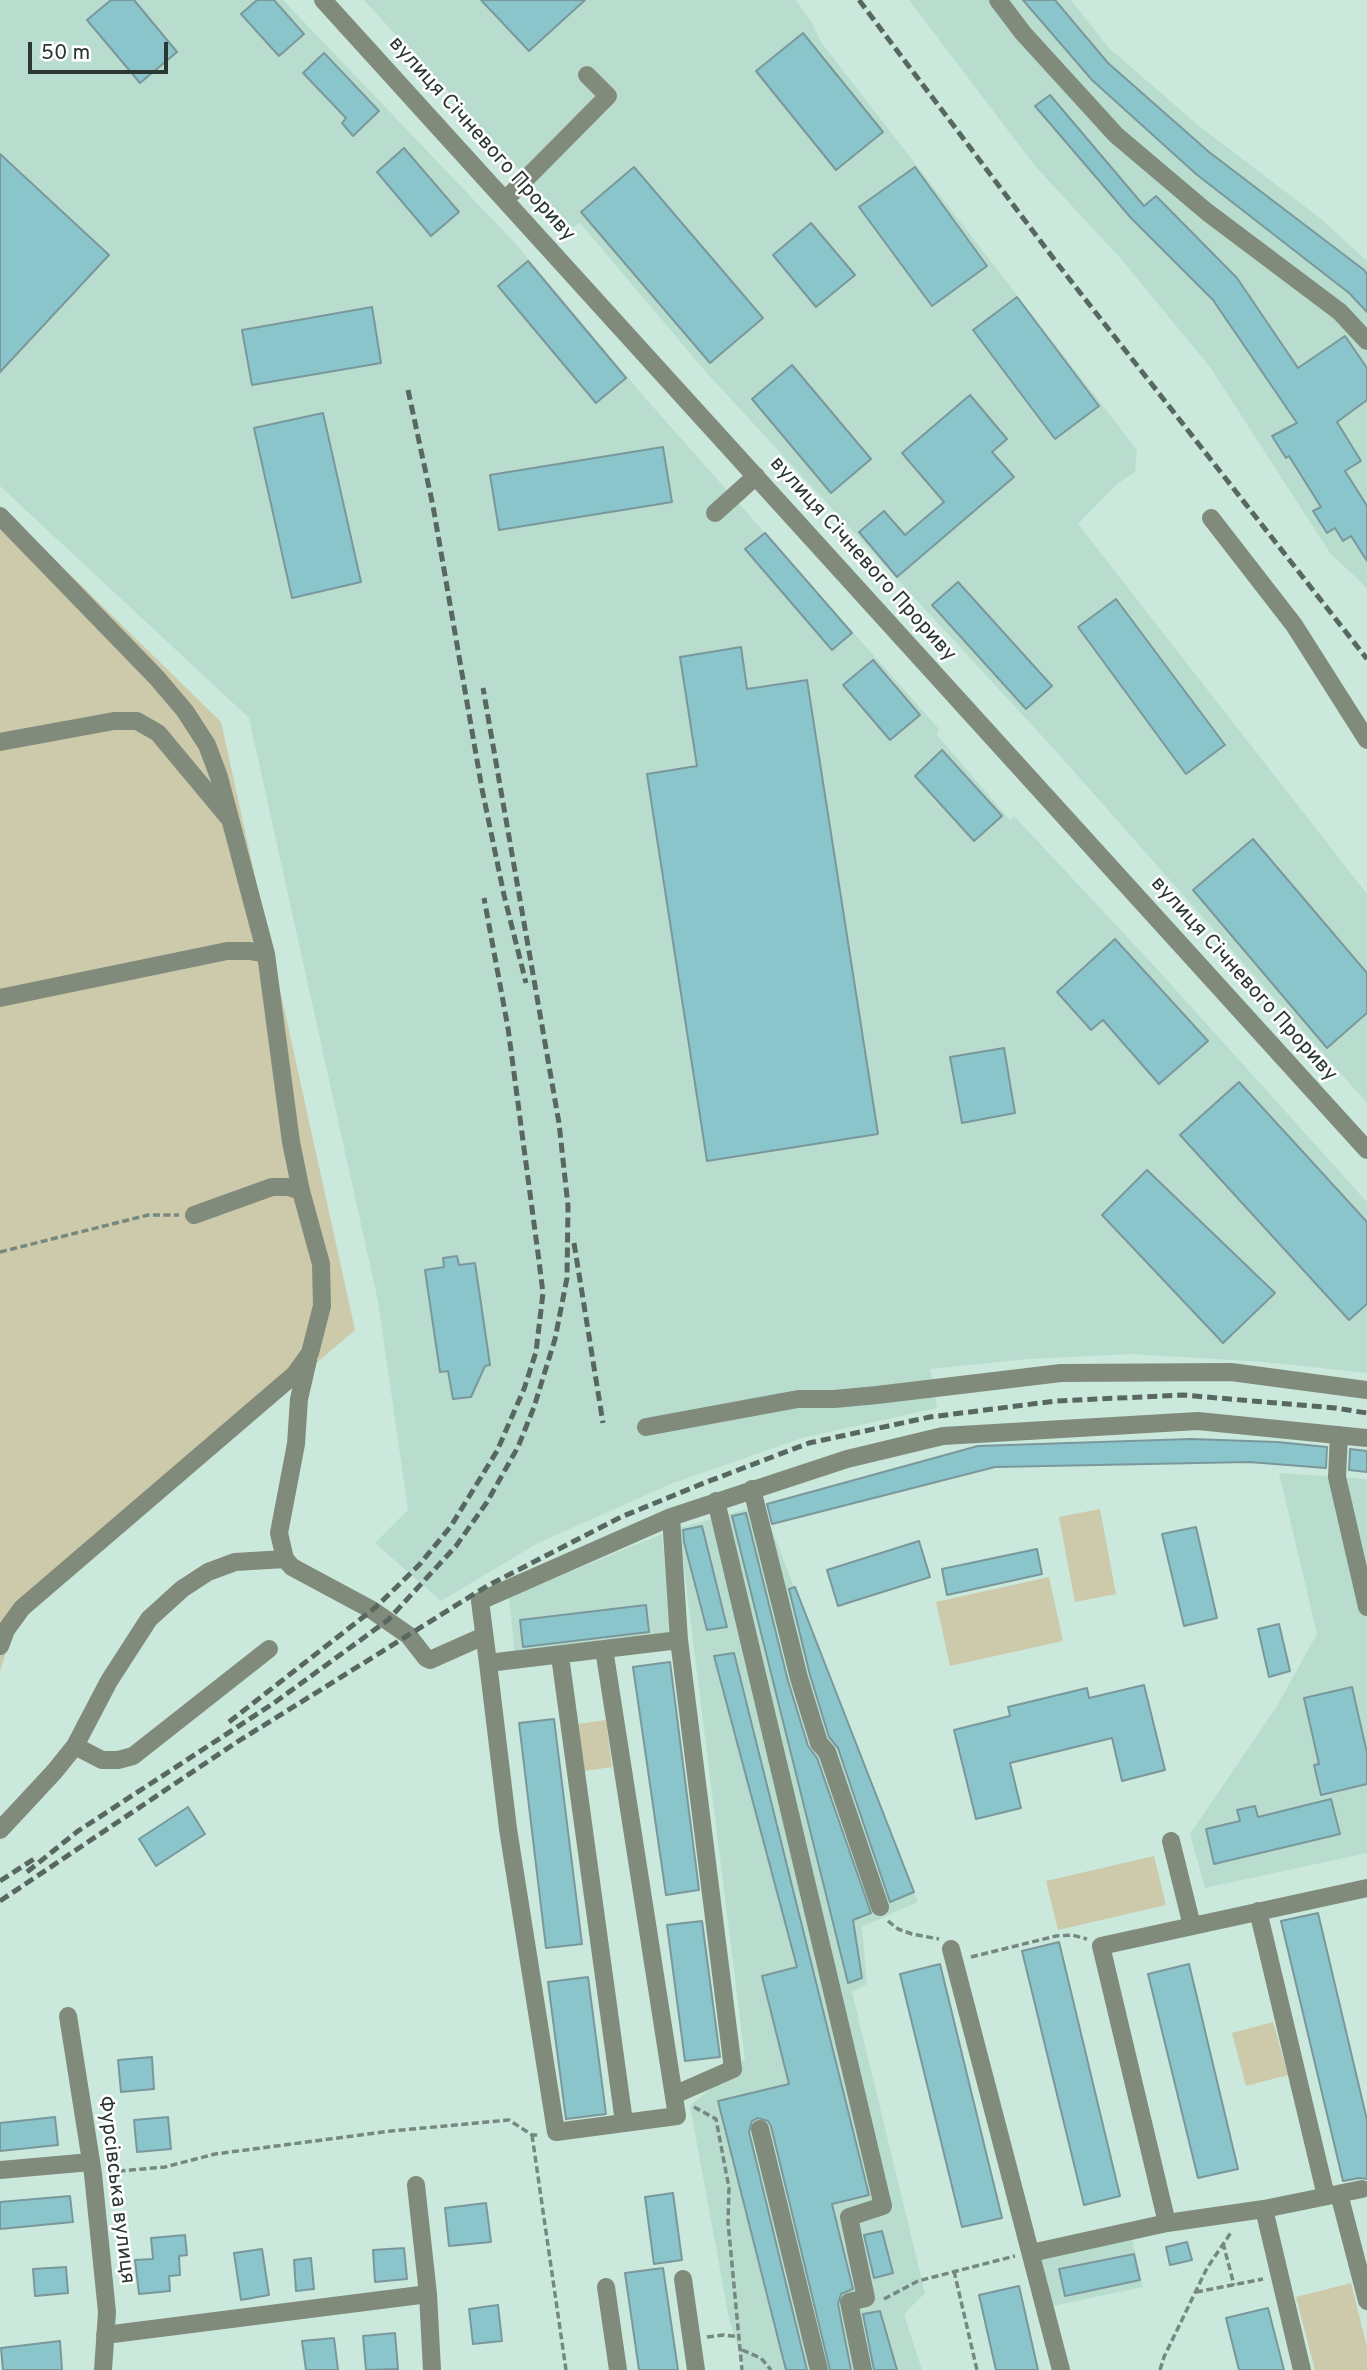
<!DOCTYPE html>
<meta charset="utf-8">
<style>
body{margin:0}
#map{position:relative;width:1367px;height:2370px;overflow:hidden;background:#cbe8dc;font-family:Overpass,sans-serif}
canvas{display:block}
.scale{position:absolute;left:28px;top:42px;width:140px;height:32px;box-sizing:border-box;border:4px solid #2b3732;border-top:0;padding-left:9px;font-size:21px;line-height:24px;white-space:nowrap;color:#2b3732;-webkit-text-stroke:5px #fff;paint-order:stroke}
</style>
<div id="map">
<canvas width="1367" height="2370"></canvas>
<div class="scale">50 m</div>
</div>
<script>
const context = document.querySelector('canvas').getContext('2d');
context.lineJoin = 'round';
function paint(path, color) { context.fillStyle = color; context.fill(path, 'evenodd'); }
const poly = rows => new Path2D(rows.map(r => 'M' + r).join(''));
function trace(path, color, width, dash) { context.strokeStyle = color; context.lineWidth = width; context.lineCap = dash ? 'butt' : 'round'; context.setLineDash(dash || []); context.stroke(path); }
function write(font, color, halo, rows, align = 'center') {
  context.font = font + ' Overpass,sans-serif'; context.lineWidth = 5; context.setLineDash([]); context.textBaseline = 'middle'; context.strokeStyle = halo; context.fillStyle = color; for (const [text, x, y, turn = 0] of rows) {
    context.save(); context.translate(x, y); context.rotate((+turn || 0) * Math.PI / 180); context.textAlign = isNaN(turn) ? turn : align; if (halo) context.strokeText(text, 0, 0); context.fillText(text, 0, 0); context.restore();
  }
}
const built = poly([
 [0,0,283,0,516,244,646,399,939,729,937,735,1010,820,1014,816,1158,970,1367,1202,1367,1373,1266,1362,1131,1354,1028,1359,930,1369,937,1408,802,1438,673,1483,538,1543,441,1601,375,1543,408,1510,378,1301,249,718,0,486],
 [364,0,796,0,812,23,821,42,1137,450,1135,472,1117,484,1078,524,1367,894,1367,1103,1054,749,705,371,580,223,572,228],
 [909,0,1071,0,1109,48,1199,126,1320,218,1367,261,1367,588,1330,553,1210,367,1121,259,1035,166],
 [1279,1473,1367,1479,1367,1853,1205,1888,1190,1834,1277,1706,1317,1634],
 [762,1505,918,1902,862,1927,867,1984,852,1992,925,2293,904,2314,922,2370,744,2370,729,2318,690,2106,745,2059,679,1528],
 [662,1534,671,1638,515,1656,509,1597],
 [1131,2232,1143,2287,1048,2307,1036,2253]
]);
const green = poly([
 [0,506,221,722,355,1330,53,1587,15,1624,0,1671],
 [1100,1509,1116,1594,1075,1602,1059,1517],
 [1049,1577,1063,1641,950,1666,936,1602],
 [606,1720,612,1767,584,1771,578,1724],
 [1154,1856,1166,1905,1058,1930,1046,1881],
 [1273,2022,1288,2075,1246,2086,1232,2033],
 [1351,2283,1367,2347,1367,2370,1315,2370,1296,2297]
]);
const building = poly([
 [111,0,134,0,177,52,140,83,87,20,111,0],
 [257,0,274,0,304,34,279,56,241,14,257,0],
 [481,0,585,0,529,51,481,0],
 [1023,0,1055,0,1108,63,1209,152,1364,270,1367,274,1367,312,1349,293,1196,174,1092,80,1023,0],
 [803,33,883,132,836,170,756,71,803,33],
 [324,53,379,111,353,136,342,123,346,118,303,73,324,53],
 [1050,95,1144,206,1156,196,1237,278,1298,368,1345,336,1367,368,1367,400,1337,422,1361,461,1345,471,1367,506,1367,561,1351,536,1343,541,1335,528,1327,533,1313,511,1321,507,1289,456,1286,458,1272,436,1297,423,1213,300,1131,218,1035,106,1050,95],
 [404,148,459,212,431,236,377,172,404,148],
 [0,154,109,255,0,372,0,154],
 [634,167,763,318,710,363,581,212,634,167],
 [915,167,987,266,932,306,859,207,915,167],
 [811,223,855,275,816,307,773,255,811,223],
 [528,261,626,378,596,403,498,286,528,261],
 [1017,297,1099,406,1055,439,973,330,1017,297],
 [372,307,381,363,252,385,242,330,372,307],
 [792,365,871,459,831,493,752,399,792,365],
 [970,395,1007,439,992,452,1014,477,897,577,859,532,884,511,905,535,944,502,902,453,970,395],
 [323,413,361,582,292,598,254,428,323,413],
 [663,447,672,502,499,530,490,475,663,447],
 [765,533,852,633,832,650,745,549,765,533],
 [958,582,1052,686,1026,709,932,605,958,582],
 [1116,599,1225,745,1186,774,1078,627,1116,599],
 [741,647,747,689,807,680,878,1134,707,1161,647,774,697,766,680,657,741,647],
 [873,660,920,715,890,740,843,685,873,660],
 [942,750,1002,816,974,841,915,776,942,750],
 [1253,839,1367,973,1367,1013,1327,1048,1193,890,1253,839],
 [1115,939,1208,1041,1159,1084,1103,1020,1091,1030,1057,992,1115,939],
 [1004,1048,1015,1113,962,1123,950,1057,1004,1048],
 [1239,1082,1367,1222,1367,1304,1349,1320,1180,1135,1239,1082],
 [1147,1170,1275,1293,1223,1343,1102,1215,1147,1170],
 [457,1256,459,1265,475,1263,490,1365,485,1366,471,1397,453,1399,448,1371,440,1372,425,1270,444,1267,443,1258,457,1256],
 [1191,1439,1277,1442,1327,1447,1326,1468,1249,1462,995,1467,772,1524,767,1504,978,1446,1191,1439],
 [1350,1449,1367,1451,1367,1472,1349,1470,1350,1449],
 [746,1513,788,1681,808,1746,817,1758,871,1913,853,1920,862,1978,848,1983,732,1516,746,1513],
 [702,1526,727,1627,707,1630,684,1542,683,1530,702,1526],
 [1196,1527,1217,1618,1184,1626,1162,1534,1196,1527],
 [919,1541,930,1577,838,1606,827,1570,919,1541],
 [1037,1549,1042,1574,947,1595,942,1569,1037,1549],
 [795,1587,914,1892,890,1902,838,1748,829,1737,810,1675,789,1589,795,1587],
 [646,1605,649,1632,523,1647,520,1620,646,1605],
 [1279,1624,1290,1671,1269,1677,1258,1629,1279,1624],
 [734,1653,869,2195,832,2204,853,2289,841,2294,838,2304,851,2370,830,2370,771,2126,768,2121,758,2118,752,2121,749,2132,807,2370,786,2370,718,2101,789,2084,762,1976,797,1967,714,1656,734,1653],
 [670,1662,699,1890,666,1895,633,1667,670,1662],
 [1144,1685,1165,1770,1122,1781,1112,1738,1010,1763,1021,1808,976,1819,954,1730,1010,1716,1008,1707,1087,1688,1089,1698,1144,1685],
 [1352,1687,1367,1753,1367,1784,1321,1795,1314,1765,1319,1764,1304,1698,1352,1687],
 [554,1719,582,1944,546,1948,519,1723,554,1719],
 [1331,1799,1340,1834,1214,1864,1206,1829,1240,1821,1237,1810,1255,1806,1258,1817,1331,1799],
 [188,1807,205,1834,156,1866,139,1839,188,1807],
 [1318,1913,1367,2120,1367,2179,1360,2178,1343,2181,1281,1921,1318,1913],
 [702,1921,720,2057,685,2061,667,1925,702,1921],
 [1059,1942,1120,2196,1084,2205,1022,1951,1059,1942],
 [940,1964,1002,2218,962,2227,900,1974,940,1964],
 [1189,1964,1238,2169,1198,2178,1148,1974,1189,1964],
 [588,1977,606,2114,566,2119,548,1982,588,1977],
 [152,2057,154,2089,121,2092,118,2060,152,2057],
 [55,2117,58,2145,0,2151,0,2123,55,2117],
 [168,2117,171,2149,137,2152,134,2120,168,2117],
 [673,2193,682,2260,654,2264,645,2197,673,2193],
 [70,2196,73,2222,0,2229,0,2202,70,2196],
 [486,2203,491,2242,449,2246,445,2208,486,2203],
 [882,2231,893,2273,874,2278,864,2235,882,2231],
 [185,2235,187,2255,179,2256,180,2275,169,2276,170,2291,139,2294,135,2260,153,2259,151,2238,185,2235],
 [1187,2242,1192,2260,1170,2265,1166,2247,1187,2242],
 [404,2248,407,2279,375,2282,373,2250,404,2248],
 [262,2249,269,2295,241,2300,234,2253,262,2249],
 [1134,2254,1140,2280,1065,2296,1059,2269,1134,2254],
 [311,2258,314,2289,296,2291,294,2260,311,2258],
 [66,2267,68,2293,35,2296,33,2269,66,2267],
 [663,2268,678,2370,639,2370,625,2273,663,2268],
 [1019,2286,1038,2370,996,2370,979,2295,1019,2286],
 [498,2305,502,2341,473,2344,469,2309,498,2305],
 [1268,2308,1284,2370,1239,2370,1226,2318,1268,2308],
 [880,2311,897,2370,874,2370,863,2314,880,2311],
 [395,2333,398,2369,366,2370,363,2336,395,2333],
 [334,2338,338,2370,306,2370,302,2341,334,2338],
 [60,2341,62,2370,3,2370,1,2348,60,2341]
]);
const path = poly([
 [0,1252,148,1215,179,1215],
 [888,1921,898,1929,912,1934,939,1939],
 [971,1957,1056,1936,1072,1935,1087,1939],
 [694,2107,716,2119,729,2188,728,2222,742,2370],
 [532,2135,566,2370],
 [108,2172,165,2167,215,2154,391,2131,509,2120,532,2135,540,2135],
 [1223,2243,1234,2285],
 [954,2271,977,2370],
 [1196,2292,1263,2279],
 [884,2299,918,2281,1015,2256],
 [707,2337,724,2335,740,2337],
 [742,2350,761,2358,771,2370],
 [1160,2370,1164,2357,1207,2268,1232,2231]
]);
const minor = poly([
 [323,0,1367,1150],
 [998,0,1023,33,1116,135,1207,212,1340,312,1367,341],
 [505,200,608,96,587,75],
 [715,513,756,476],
 [0,516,157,678,185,711,207,745,219,777,266,954,291,1142,301,1191,321,1264,322,1306,310,1353,295,1374,22,1608,6,1630,0,1646],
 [1211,518,1294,625,1367,740],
 [0,742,114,721,137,721,158,733,228,817],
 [0,998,227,951,250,951,266,954],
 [194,1215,272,1187,288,1187,301,1191],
 [308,1360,299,1399,296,1444,279,1533,285,1559,292,1567,372,1610,408,1635,426,1658,430,1660,484,1636],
 [646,1427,798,1399,834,1399,877,1395,1061,1373,1231,1372,1367,1390],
 [1339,1435,1337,1477,1367,1607],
 [752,1489,799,1678,819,1743,827,1752,880,1907],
 [716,1501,883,2206,849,2217,866,2298,849,2302,863,2370],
 [671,1517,679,1640,488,1663,480,1601,671,1517,847,1459,943,1436,1198,1421,1367,1438],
 [560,1656,624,2122],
 [488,1663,508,1829,556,2132,677,2116,604,1649],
 [75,1746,102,1760,118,1760,133,1756,269,1649],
 [0,1830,54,1772,75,1746,109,1681,149,1619,182,1589,208,1572,235,1562,285,1559],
 [1171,1841,1192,1926],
 [1258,1911,1326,2196],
 [951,1949,1061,2370],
 [68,2016,93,2174,107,2312,103,2370],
 [674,2095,733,2069,679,1640],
 [760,2129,819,2370],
 [0,2170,91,2162],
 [416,2185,428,2294,432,2370],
 [1339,2194,1367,2301],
 [1264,2209,1302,2370],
 [1167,2223,1101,1946,1367,1888],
 [1031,2253,1167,2223,1264,2209,1362,2189],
 [683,2279,696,2370],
 [606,2287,618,2370],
 [105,2335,428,2294]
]);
const rail = poly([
 [859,0,1060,267,1367,659],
 [408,390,433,506,482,789,504,895,526,983],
 [574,1243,603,1423],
 [229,1722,376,1607,420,1564,451,1526,497,1451,524,1389,536,1352,543,1293,539,1261,508,1028,484,898],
 [27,1872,78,1831,274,1703,388,1620,456,1546,487,1502,518,1447,534,1407,555,1339,567,1278,568,1206,559,1123,483,688],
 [0,1881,34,1859],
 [0,1901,237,1742,487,1586,621,1517,704,1483,809,1443,930,1417,1056,1401,1183,1395,1335,1408,1367,1413]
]);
const streetNames = [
 ["вулиця Січневого Прориву",481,140,48],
 ["вулиця Січневого Прориву",862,560,48],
 ["вулиця Січневого Прориву",1243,980,48],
 ["Фурсівська вулиця",115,2190,83]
];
paint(built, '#b8ddcf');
paint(green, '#cdc9ab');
paint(building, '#8ac5cc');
trace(building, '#7a989b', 2);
trace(path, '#758980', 3.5, [7, 3.5]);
trace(minor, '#808b7b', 18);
trace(rail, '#586861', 5, [10, 5]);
write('21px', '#2b3732', '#fff', streetNames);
</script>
